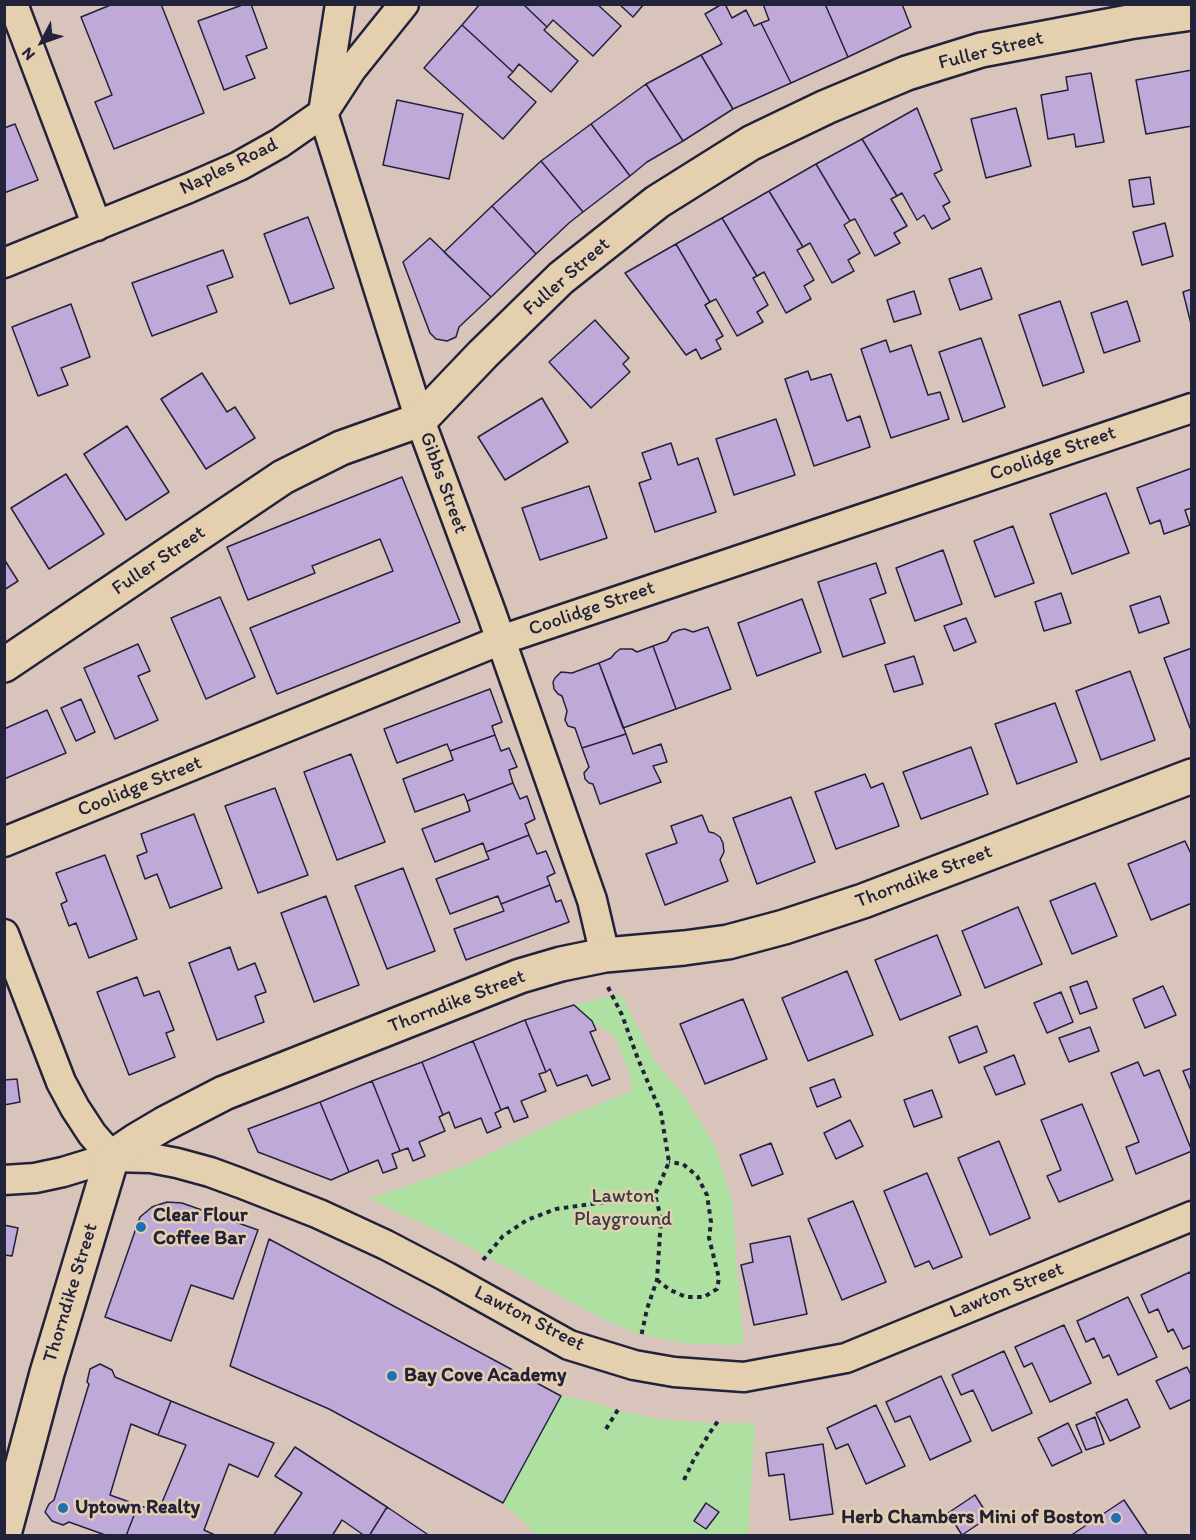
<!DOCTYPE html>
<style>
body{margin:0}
#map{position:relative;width:1196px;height:1540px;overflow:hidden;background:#d9c4bb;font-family:Itim,sans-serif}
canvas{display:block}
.frame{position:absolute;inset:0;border:6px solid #22223b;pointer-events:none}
.north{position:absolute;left:12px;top:12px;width:60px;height:60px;-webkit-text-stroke:4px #e4cfae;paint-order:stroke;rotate:229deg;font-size:16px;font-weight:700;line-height:24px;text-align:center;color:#22223b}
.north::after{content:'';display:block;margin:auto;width:21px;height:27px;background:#22223b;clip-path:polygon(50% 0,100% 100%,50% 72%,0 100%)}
</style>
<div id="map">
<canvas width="1196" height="1540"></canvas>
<div class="frame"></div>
<div class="north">N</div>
</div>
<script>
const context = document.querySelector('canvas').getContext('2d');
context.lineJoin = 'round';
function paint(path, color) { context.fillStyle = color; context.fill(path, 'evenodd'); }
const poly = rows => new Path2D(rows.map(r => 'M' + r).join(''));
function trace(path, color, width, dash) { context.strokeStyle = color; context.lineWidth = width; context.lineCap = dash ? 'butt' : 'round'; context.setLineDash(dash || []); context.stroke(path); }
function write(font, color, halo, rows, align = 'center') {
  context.font = font + ' Itim,sans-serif'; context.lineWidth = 5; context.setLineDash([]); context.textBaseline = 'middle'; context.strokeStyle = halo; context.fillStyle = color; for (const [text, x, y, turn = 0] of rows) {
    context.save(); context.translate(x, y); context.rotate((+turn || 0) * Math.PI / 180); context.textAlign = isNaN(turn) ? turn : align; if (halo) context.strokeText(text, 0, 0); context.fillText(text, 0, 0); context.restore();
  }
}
const green = poly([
 [621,994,654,1060,684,1096,715,1145,733,1206,736,1260,744,1344,731,1345,682,1343,636,1333,607,1321,445,1234,369,1199,466,1165,564,1118,632,1091,629,1072,614,1036,592,1021,574,1005],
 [561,1396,591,1402,624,1412,664,1420,716,1423,755,1423,748,1535,537,1535,503,1503]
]);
const building = poly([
 [113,4,161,4,204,113,114,149,95,102,112,95,81,17,113,4],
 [245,4,251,4,267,48,246,56,255,78,224,90,198,21,245,4],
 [480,4,523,4,547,27,544,30,578,61,551,92,519,64,513,72,462,25,480,4],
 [523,4,597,4,621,26,593,56,553,20,547,27,523,4],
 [619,4,644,4,633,17,619,4],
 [722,4,725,4,732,18,746,10,754,26,761,23,791,83,733,109,701,55,722,44,705,14,722,4],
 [763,4,825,4,848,57,791,83,761,23,769,20,763,4],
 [825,4,902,4,911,27,848,57,825,4],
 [462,25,513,72,508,77,536,102,503,139,424,68,462,25],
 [701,55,733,109,683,141,646,84,701,55],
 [1192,70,1192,126,1146,134,1136,80,1192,70],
 [1091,73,1104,142,1076,147,1074,134,1048,139,1041,95,1068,90,1066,77,1091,73],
 [646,84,683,141,647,162,630,176,591,124,646,84],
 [397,100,463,114,449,179,383,165,397,100],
 [917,108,942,170,934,174,950,202,943,206,950,219,932,229,924,215,917,220,902,193,897,196,862,139,917,108],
 [1016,108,1031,166,986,178,971,119,1016,108],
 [15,124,38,180,4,193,4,128,15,124],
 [591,124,630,176,583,212,541,161,591,124],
 [862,139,897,196,891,199,907,226,894,233,900,243,875,256,855,219,850,221,816,164,862,139],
 [541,161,583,212,569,223,536,254,492,206,541,161],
 [816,164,850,221,844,225,860,253,848,260,854,271,832,283,810,243,803,247,769,191,816,164],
 [1150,177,1154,204,1133,207,1129,180,1150,177],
 [769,191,803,247,797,250,814,280,804,286,811,299,786,313,764,272,757,276,722,218,769,191],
 [492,206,536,254,491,297,444,252,492,206],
 [308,217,334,288,290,304,264,234,308,217],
 [722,218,757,276,753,278,768,305,757,312,763,322,737,336,716,299,710,302,676,244,722,218],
 [1165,223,1173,256,1142,265,1133,232,1165,223],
 [430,238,491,297,459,327,456,337,447,341,436,339,430,333,403,262,430,238],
 [676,244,710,302,705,305,723,336,716,340,721,349,701,359,696,349,686,355,625,273,676,244],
 [223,250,233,277,207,286,217,312,152,336,132,283,223,250],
 [981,268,992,299,960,310,949,279,981,268],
 [1192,289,1192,328,1183,292,1192,289],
 [914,291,921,314,894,322,887,300,914,291],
 [1060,301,1084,372,1043,386,1019,315,1060,301],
 [1127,301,1140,341,1104,353,1091,313,1127,301],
 [71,304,90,357,61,368,68,385,38,396,12,327,71,304],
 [595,320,629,358,623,364,630,372,591,408,549,362,595,320],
 [981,338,1005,407,963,422,939,352,981,338],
 [886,340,890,352,911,345,928,395,940,392,949,419,891,438,861,349,886,340],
 [808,371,811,380,831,374,847,421,860,416,870,447,814,466,785,379,808,371],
 [202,373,227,412,235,407,255,438,206,469,161,399,202,373],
 [542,398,568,442,505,480,478,437,542,398],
 [776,419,795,475,734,495,716,439,776,419],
 [127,426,169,492,126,520,84,454,127,426],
 [671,443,678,465,698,458,716,512,655,532,639,483,651,479,642,453,671,443],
 [1192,468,1192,508,1185,510,1190,525,1164,534,1160,520,1150,524,1137,488,1192,468],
 [66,474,104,534,49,569,11,508,66,474],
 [402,477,460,622,277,694,250,628,393,571,380,539,312,566,315,573,248,600,227,547,402,477],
 [589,486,607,538,540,560,522,508,589,486],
 [1106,493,1129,553,1072,574,1050,514,1106,493],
 [1013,526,1034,583,995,597,974,541,1013,526],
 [943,550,962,604,915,621,896,568,943,550],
 [4,559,18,581,4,590,4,559],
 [876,563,886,593,870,599,885,643,843,657,818,582,876,563],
 [1061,593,1071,623,1044,631,1035,602,1061,593],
 [1160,596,1169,623,1139,633,1130,606,1160,596],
 [220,597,255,677,206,699,171,618,220,597],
 [802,599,821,652,757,676,738,623,802,599],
 [966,618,976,642,954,651,944,626,966,618],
 [708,627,731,689,676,709,653,646,667,641,672,633,679,630,685,629,693,632,708,627],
 [138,644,150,671,138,676,158,720,115,739,84,668,138,644],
 [653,646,676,709,623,728,599,663,611,658,615,653,620,649,632,649,637,652,653,646],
 [1192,648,1192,728,1190,728,1164,658,1192,648],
 [914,656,923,684,894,692,885,665,914,656],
 [599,663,626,734,582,748,575,728,568,726,565,720,567,711,562,696,558,694,554,689,553,682,555,678,561,672,572,673,599,663],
 [1130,671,1155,740,1101,760,1076,691,1130,671],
 [490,689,502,722,492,726,495,735,450,751,447,744,397,763,384,729,490,689],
 [81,699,95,732,76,741,61,708,81,699],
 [1055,703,1077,762,1017,784,995,724,1055,703],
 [47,710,66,753,4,779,4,729,47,710],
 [626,734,633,754,661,744,667,762,653,766,661,782,600,804,593,784,589,783,585,779,584,773,589,767,582,748,626,734],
 [495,735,501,751,509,748,517,767,509,770,513,783,467,801,464,794,415,812,403,779,453,760,450,751,495,735],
 [971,747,988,794,921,819,903,772,971,747],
 [351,754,385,842,337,860,304,772,351,754],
 [865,774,871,788,883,783,899,826,836,849,815,792,865,774],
 [513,783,520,799,527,796,535,819,525,824,529,835,486,852,483,843,435,862,422,829,470,811,467,801,513,783],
 [275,788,308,875,258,893,225,806,275,788],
 [791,797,815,862,757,884,733,818,791,797],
 [194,814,222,888,170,908,157,874,145,879,137,856,147,852,141,834,194,814],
 [702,815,709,832,714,833,720,837,723,843,724,852,720,860,728,881,665,905,646,854,677,843,671,826,702,815],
 [529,835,537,854,546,851,555,873,547,877,550,885,501,904,498,896,450,914,436,879,489,859,486,852,529,835],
 [1185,841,1192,856,1192,903,1151,920,1128,864,1185,841],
 [105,855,137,939,89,958,76,923,69,926,61,904,67,901,56,873,105,855],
 [403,868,435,951,387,969,355,886,403,868],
 [1095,883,1117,936,1072,954,1050,901,1095,883],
 [550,885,556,902,561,900,569,922,466,960,454,929,504,911,501,904,550,885],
 [326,896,359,985,314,1002,281,913,326,896],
 [1018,907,1042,964,985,988,962,931,1018,907],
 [937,935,961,995,900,1020,875,960,937,935],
 [230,947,238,970,255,963,266,992,255,996,264,1022,217,1040,189,963,230,947],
 [847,971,873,1035,808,1061,782,998,847,971],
 [137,977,144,996,159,991,174,1030,166,1033,175,1057,129,1075,97,992,137,977],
 [1087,981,1097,1008,1080,1014,1070,987,1087,981],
 [1163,986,1176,1015,1145,1028,1133,999,1163,986],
 [1061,992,1073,1022,1047,1033,1034,1003,1061,992],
 [743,999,767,1059,705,1084,680,1024,743,999],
 [574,1005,592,1021,596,1030,590,1032,610,1079,592,1086,587,1075,557,1086,550,1069,546,1072,525,1020,574,1005],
 [525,1020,546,1072,539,1074,546,1091,521,1101,528,1117,514,1122,508,1107,501,1110,473,1041,525,1020],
 [977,1026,987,1052,959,1063,949,1037,977,1026],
 [1090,1027,1099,1051,1069,1062,1059,1038,1090,1027],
 [473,1041,501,1110,495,1113,501,1127,487,1133,481,1118,455,1128,449,1112,443,1115,422,1062,473,1041],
 [1014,1055,1025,1084,996,1095,984,1067,1014,1055],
 [422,1062,443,1115,439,1117,445,1131,419,1142,425,1156,413,1161,408,1148,400,1151,372,1081,422,1062],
 [1138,1062,1144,1076,1159,1070,1192,1151,1136,1174,1126,1147,1139,1142,1111,1073,1138,1062],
 [1192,1068,1192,1093,1183,1071,1192,1068],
 [17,1079,20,1102,4,1105,4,1080,17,1079],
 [834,1079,841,1097,817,1107,810,1088,834,1079],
 [372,1081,400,1151,392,1154,397,1168,383,1173,378,1160,349,1172,320,1102,372,1081],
 [932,1090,942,1117,914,1127,904,1100,932,1090],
 [320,1102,349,1172,331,1180,258,1152,248,1129,320,1102],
 [1082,1104,1113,1180,1059,1202,1047,1176,1061,1170,1041,1120,1082,1104],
 [850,1120,863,1146,836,1159,824,1133,850,1120],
 [999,1141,1030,1218,990,1235,958,1158,999,1141],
 [771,1143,783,1174,752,1186,740,1155,771,1143],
 [927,1173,962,1257,933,1269,929,1261,915,1267,884,1191,927,1173],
 [853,1201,886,1282,842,1300,808,1219,853,1201],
 [167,1202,182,1203,258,1230,233,1299,191,1285,171,1341,105,1317,140,1217,152,1207,167,1202],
 [4,1225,18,1228,12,1256,4,1255,4,1225],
 [790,1236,807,1314,754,1325,741,1265,753,1262,750,1244,790,1236],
 [269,1239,561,1396,503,1503,329,1409,230,1366,269,1239],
 [1190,1272,1192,1275,1192,1345,1183,1349,1173,1329,1168,1332,1158,1309,1149,1313,1141,1295,1190,1272],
 [1128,1297,1157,1357,1118,1375,1109,1355,1103,1358,1094,1338,1086,1342,1077,1321,1128,1297],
 [1064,1325,1091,1383,1050,1402,1032,1363,1024,1367,1015,1347,1064,1325],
 [1004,1351,1032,1413,992,1431,973,1390,961,1395,952,1375,1004,1351],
 [100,1364,112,1370,115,1377,171,1401,158,1435,131,1424,110,1495,138,1505,126,1536,108,1536,69,1522,63,1525,52,1521,45,1512,49,1504,54,1500,89,1384,87,1382,90,1369,100,1364],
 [1187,1367,1192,1377,1192,1399,1170,1409,1156,1381,1187,1367],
 [941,1376,971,1441,930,1460,910,1416,895,1422,886,1402,941,1376],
 [1127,1399,1140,1427,1110,1441,1096,1413,1127,1399],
 [171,1401,274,1443,258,1477,229,1464,204,1530,217,1536,126,1536,138,1505,158,1512,186,1445,158,1435,171,1401],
 [876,1405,905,1466,866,1484,848,1444,836,1449,827,1428,876,1405],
 [1095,1417,1104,1444,1086,1450,1076,1425,1095,1417],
 [1068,1423,1082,1452,1052,1466,1038,1438,1068,1423],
 [823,1444,833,1514,790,1520,784,1474,769,1476,766,1453,823,1444],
 [295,1447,387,1507,369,1536,365,1536,342,1520,332,1536,273,1536,302,1493,275,1476,295,1447],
 [975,1495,989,1517,962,1535,948,1513,975,1495],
 [1124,1500,1148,1536,1070,1536,1124,1500],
 [706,1503,719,1512,706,1529,694,1521,706,1503],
 [387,1507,430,1536,369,1536,387,1507]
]);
const path = poly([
 [608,987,622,1015,638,1059,661,1113,669,1162,655,1195,661,1218,657,1280,647,1309,641,1337],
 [483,1260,503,1236,527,1220,556,1209,655,1195],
 [657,1280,670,1290,686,1297,704,1297,717,1289,719,1278,709,1238,711,1222,707,1195,697,1176,683,1164,669,1162],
 [606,1429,619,1408],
 [684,1480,694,1459,709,1434,720,1418]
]);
const street = poly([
 [13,4,97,226],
 [340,4,323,113,420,420,491,612,592,900,605,955],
 [4,263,189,188,239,166,280,143,323,113,351,70,404,4],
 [4,842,501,640,1192,408],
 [4,934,61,1082,75,1108,92,1134,112,1157],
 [4,1180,35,1178,63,1172,112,1157,151,1158,177,1163,210,1172,240,1183,319,1214,386,1245,447,1277,569,1345,634,1365,674,1372,744,1377,846,1358,1192,1216]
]);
const secondary = poly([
 [4,665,283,477,341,448,420,420,483,354,561,278,657,202,751,143,826,107,907,73,981,50,1129,22,1192,13],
 [4,1534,47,1373,112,1157,137,1140,164,1124,224,1093,520,976,561,964,605,955,684,948,728,942,784,927,863,901,1192,776]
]);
const markers = [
 [141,1227,6,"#1f6fb2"],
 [392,1376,6,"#1f6fb2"],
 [63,1508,6,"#1f6fb2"],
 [1116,1518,6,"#1f6fb2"]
];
const streetNames = [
 ["Fuller Street",991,51,-14],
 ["Naples Road",229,167,-26],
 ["Fuller Street",567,277,-41],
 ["Coolidge Street",1053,454,-19],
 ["Gibbs Street",443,483,70],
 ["Fuller Street",159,561,-34],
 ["Coolidge Street",592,609,-19],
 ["Coolidge Street",140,787,-22],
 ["Thorndike Street",924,877,-21],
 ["Thorndike Street",457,1002,-21],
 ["Lawton Street",1007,1291,-22],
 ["Thorndike Street",71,1293,-73],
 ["Lawton Street",529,1319,27]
];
const parkNames = [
 ["Lawton",623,1197],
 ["Playground",623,1220]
];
const poiNames = [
 ["Clear Flour",153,1216],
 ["Coffee Bar",153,1239],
 ["Bay Cove Academy",404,1376],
 ["Uptown Realty",75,1508],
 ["Herb Chambers Mini of Boston",1104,1518,"right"]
];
paint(green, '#aee0a1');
paint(building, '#bea9d8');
trace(building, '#22223b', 1.5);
trace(street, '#22223b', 33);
trace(secondary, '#22223b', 38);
trace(path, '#22223b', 4, [4.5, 4.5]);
trace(street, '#e4cfae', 28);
trace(secondary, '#e4cfae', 33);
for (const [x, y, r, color] of markers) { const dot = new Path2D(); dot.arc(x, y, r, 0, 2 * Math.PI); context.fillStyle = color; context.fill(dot); trace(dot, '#e4cfae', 2); }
write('20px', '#22223b', '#e4cfae', streetNames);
write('20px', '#373e4a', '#e4cfae', parkNames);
write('bold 20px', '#22223b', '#e4cfae', poiNames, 'left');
</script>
